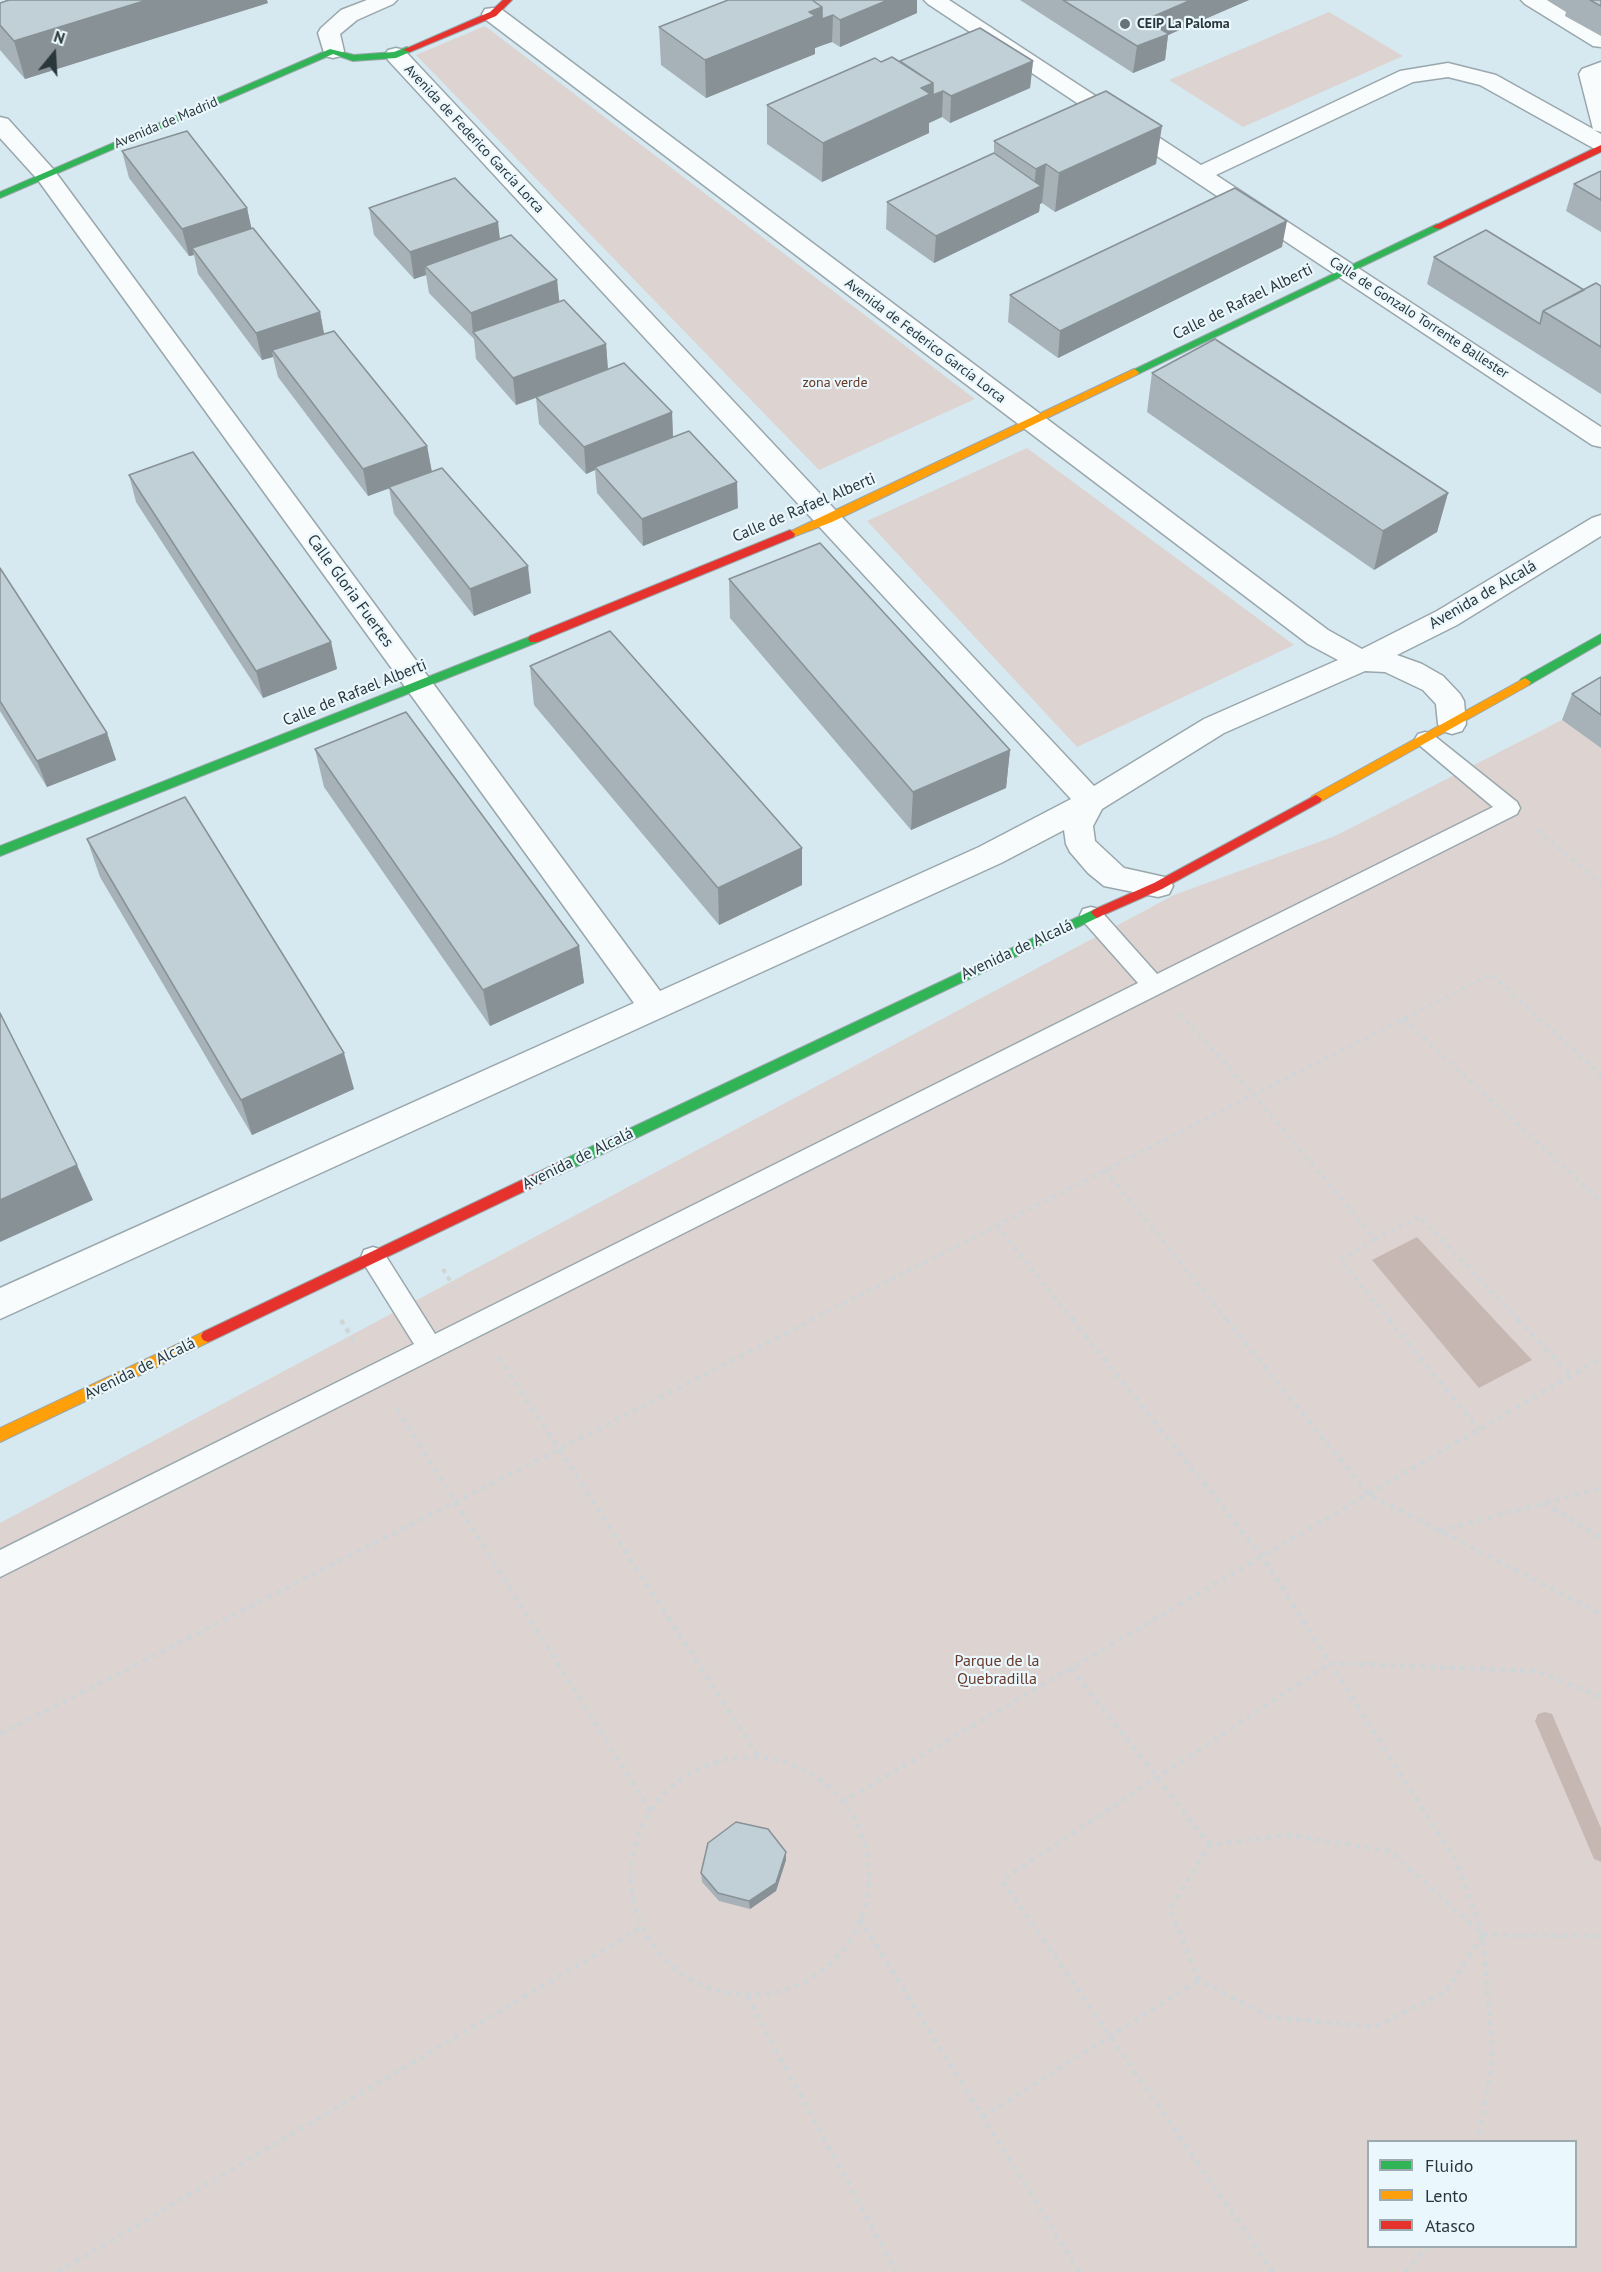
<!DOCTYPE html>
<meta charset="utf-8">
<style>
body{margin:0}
#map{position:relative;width:1601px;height:2272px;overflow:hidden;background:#d6e8f0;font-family:"PT Sans",sans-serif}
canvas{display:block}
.legend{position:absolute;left:1367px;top:2140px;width:210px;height:108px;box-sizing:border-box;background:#eaf7fc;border:2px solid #9daaaf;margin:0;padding:8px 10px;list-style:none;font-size:18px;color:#29363b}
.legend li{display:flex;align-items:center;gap:12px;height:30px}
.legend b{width:30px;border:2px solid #9daaaf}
.north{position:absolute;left:24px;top:24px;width:60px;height:60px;-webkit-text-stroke:4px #eaf7fc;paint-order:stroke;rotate:18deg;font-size:16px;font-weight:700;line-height:24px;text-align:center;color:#29363b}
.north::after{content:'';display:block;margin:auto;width:21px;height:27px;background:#29363b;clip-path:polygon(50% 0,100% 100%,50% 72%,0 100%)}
</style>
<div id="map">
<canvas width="1601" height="2272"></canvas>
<ul class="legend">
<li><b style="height:8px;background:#30b455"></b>Fluido</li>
<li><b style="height:8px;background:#ff9f0a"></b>Lento</li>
<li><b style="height:8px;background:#e5322d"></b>Atasco</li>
</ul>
<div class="north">N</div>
</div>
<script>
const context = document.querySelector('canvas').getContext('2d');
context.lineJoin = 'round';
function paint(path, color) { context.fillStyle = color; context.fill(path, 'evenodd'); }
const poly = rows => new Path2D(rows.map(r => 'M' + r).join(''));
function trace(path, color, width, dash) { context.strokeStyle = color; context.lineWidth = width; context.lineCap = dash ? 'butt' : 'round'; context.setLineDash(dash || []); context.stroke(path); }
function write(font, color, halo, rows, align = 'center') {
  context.font = font + ' "PT Sans",sans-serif'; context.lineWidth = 4.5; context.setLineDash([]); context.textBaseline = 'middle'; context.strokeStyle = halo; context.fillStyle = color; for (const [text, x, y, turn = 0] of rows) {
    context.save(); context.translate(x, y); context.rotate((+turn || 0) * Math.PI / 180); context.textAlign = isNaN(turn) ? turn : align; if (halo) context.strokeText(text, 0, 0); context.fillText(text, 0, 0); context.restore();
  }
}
const green = poly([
 [1329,12,1403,56,1243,127,1169,80],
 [485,26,975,399,819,470,416,55],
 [1027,448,1294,645,1077,747,867,521],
 [1562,720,1601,748,1601,2272,0,2272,0,1523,1174,895,1335,836],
 [1368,2142,1576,2142,1576,2246,1368,2246]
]);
const water = poly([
 [1417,1237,1532,1360,1479,1388,1372,1260]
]);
const stream = poly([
 [1545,1712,1552,1714,1601,1828,1601,1862,1594,1859,1535,1721,1538,1714,1545,1712]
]);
const pathFar1 = poly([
 [1537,830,1601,883],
 [1180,1014,1254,1095,1375,1239,1420,1217,1519,1320],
 [1403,1019,1601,1201],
 [1105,1170,1227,1320],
 [997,1226,1073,1320],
 [1375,1239,1340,1260,1390,1320],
 [443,1269,456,1291],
 [811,1320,1491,974,1601,1075]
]);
const path = poly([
 [1072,1319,1262,1556,1456,1861,1483,1935,1493,2060,1477,2142],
 [1226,1319,1368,1494,1601,1614],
 [1388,1319,1479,1429],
 [1517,1319,1571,1375],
 [341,1320,354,1341],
 [499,1357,759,1757],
 [397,1409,651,1811],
 [1544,1503,1601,1538],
 [1439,1531,1601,1488],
 [1071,1668,1210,1845],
 [0,1734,814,1319],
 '631 1876a119 119 0 1 1 238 0a119 119 0 1 1-238 0Z',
 [842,1802,1601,1358],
 [860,1919,1079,2272],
 [1482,1936,1446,1992,1374,2027,1270,2017,1199,1980,1170,1909,1210,1845,1286,1835,1390,1851,1483,1935,1601,1936],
 [747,1996,896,2272],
 [982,2117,1199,1980],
 [58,2272,642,1927],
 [1273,2272,1002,1880,1330,1663,1537,1671,1601,1697],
 [1405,2272,1427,2246]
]);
const lane = poly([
 [1425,732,1432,734,1517,802,1520,808,1517,814,0,1577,0,1550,414,1344,364,1264,361,1257,364,1250,373,1247,382,1250,435,1334,1138,983,1083,921,1080,915,1083,909,1091,907,1099,909,1157,974,1493,807,1418,744,1415,739,1418,734,1425,732]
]);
const street = poly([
 [367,0,397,0,393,4,357,20,340,34,344,51,341,56,333,58,325,56,318,33,321,28,341,10,367,0],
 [924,0,949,0,1201,165,1400,71,1448,63,1496,75,1593,129,1579,74,1582,69,1601,62,1601,132,1594,130,1601,134,1601,150,1593,148,1480,85,1448,77,1413,82,1216,175,1601,427,1601,447,1592,445,928,4,924,0],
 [1521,0,1547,0,1601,32,1601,47,1593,46,1525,4,1521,0],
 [493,8,501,9,1328,630,1362,649,1437,611,1592,518,1601,515,1601,536,1457,625,1397,655,1422,664,1443,676,1460,694,1464,701,1466,724,1462,731,1452,734,1442,731,1438,724,1436,704,1423,690,1385,672,1365,671,1224,733,1102,809,1093,826,1095,841,1124,868,1169,878,1173,886,1169,894,1158,897,1104,886,1088,873,1070,852,1066,844,1064,830,1001,863,0,1319,0,1288,634,1003,38,180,0,138,0,117,8,119,54,170,660,991,979,847,1071,799,388,60,385,55,388,50,396,48,404,50,1094,786,1204,719,1338,660,1308,644,485,19,482,14,485,9,493,8]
]);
const fast = poly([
 [407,47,411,50,410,52,396,58,353,61,333,54,0,198,0,192,330,49,354,55,394,52,407,47],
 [1437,224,1442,227,1440,229,1138,374,1134,375,1129,372,1437,224],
 [1601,634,1601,643,1529,685,1521,685,1519,682,1521,679,1601,634],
 [534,635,540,639,538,642,0,856,0,846,534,635],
 [1097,908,1101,910,1103,913,1101,916,571,1169,561,1169,559,1165,561,1161,1097,908]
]);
const slow = poly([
 [1134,369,1139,372,1138,374,832,522,790,538,785,534,1134,369],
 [1525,678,1531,682,1529,685,1320,802,1312,802,1310,799,1312,796,1525,678],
 [208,1330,213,1332,215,1336,213,1340,0,1442,0,1428,208,1330]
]);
const jam = poly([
 [503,0,512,0,496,16,410,52,403,50,490,12,503,0],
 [1601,145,1601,152,1440,229,1432,227,1601,145],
 [790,530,795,534,794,537,538,642,530,642,528,639,530,636,790,530],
 [1316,795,1322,799,1320,802,1162,889,1101,916,1097,918,1091,913,1093,910,1154,883,1316,795],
 [566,1159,571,1161,573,1165,571,1169,213,1340,208,1342,203,1340,201,1336,203,1332,566,1159]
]);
const wall = poly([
 [728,0,917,13,840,47,832,42,822,45,815,48,815,54,706,98,661,65,659,27],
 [1020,0,1249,0,1168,35,1165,60,1133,73],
 [1547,0,1601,0,1601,36,1565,16,1566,12],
 [0,3,268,3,25,79,0,50],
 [1033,61,1030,88,950,123,942,117,929,123,929,133,822,182,767,144,767,105,881,62],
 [994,141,1156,164,1055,212,1042,203,1040,204,1039,212,934,263,886,229,887,202,994,153],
 [122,151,247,208,251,229,320,312,324,334,427,446,432,472,531,593,474,616,394,514,389,488,368,496,278,377,273,357,262,360,198,274,194,255,189,256,129,178],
 [1601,171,1601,232,1566,211,1574,184],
 [369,208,500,239,557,280,559,302,606,344,608,369,672,412,673,437,738,508,643,546,597,493,595,470,586,474,539,424,536,398,516,405,476,359,474,339,429,293,426,275,414,279,374,235],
 [1282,247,1058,358,1008,322,1010,295],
 [1434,257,1584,290,1601,286,1601,394,1427,284],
 [1152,373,1448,493,1437,532,1374,570,1147,412],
 [129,475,331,642,337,669,263,698,136,502],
 [0,568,107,733,116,760,47,787,0,711],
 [729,579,1010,750,1006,788,911,830,730,618],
 [530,666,802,848,802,885,719,925,534,705],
 [1601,677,1601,748,1562,720,1572,694],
 [315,749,579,946,584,983,490,1026,324,787],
 [87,839,354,1089,252,1135,100,877],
 [786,1852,786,1860,776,1891,750,1909,719,1901,702,1882,701,1873]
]);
const shadedWall = poly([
 [147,0,267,0,268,3,25,79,14,41],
 [888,0,917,0,917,13,840,47,840,20],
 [1191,0,1249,0,1168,35,1165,60,1133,73,1137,46,1145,20],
 [822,7,833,15,832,42,815,48,815,54,706,98,705,60],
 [1033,61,1030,88,950,123,951,96],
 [933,83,943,91,942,117,929,123,929,133,822,182,823,143,921,88],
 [1162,126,1156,164,1055,212,1059,173],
 [1046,164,1042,203,1040,204,1039,212,934,263,936,236,1034,189,1036,169],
 [247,208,253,235,192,248,194,255,189,256,182,229],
 [1287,221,1282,247,1058,358,1060,331],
 [498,222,501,248,425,266,426,275,414,279,410,252],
 [557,280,560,307,473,333,471,313],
 [320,312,325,339,272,350,273,357,262,360,256,333],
 [606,344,608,371,516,405,513,378],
 [672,412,673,439,595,467,595,470,586,474,584,447],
 [427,446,432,473,368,496,363,469],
 [737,482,738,508,643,546,642,519],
 [1448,493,1437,532,1374,570,1383,531],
 [528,566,531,593,474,616,470,589],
 [331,642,337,669,263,698,256,671],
 [107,733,116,760,47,787,37,761],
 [1010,750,1006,788,911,830,913,792],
 [802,848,802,885,719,925,718,888],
 [579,946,584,983,490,1026,483,990],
 [344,1053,354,1089,252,1135,241,1100],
 [77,1165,93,1200,0,1242,0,1200],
 [786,1852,786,1860,776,1891,750,1909,749,1901]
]);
const building = poly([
 [9,0,147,0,14,41,0,25,0,3,9,0],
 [728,0,812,0,822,7,809,12,815,16,705,60,659,27,728,0],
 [812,0,888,0,840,20,833,15,822,19,822,7,812,0],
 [1063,0,1191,0,1145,20,1169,34,1137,46,1063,0],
 [1590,0,1601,0,1601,6,1590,0],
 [980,28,1033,61,951,96,943,91,933,95,933,83,900,61,980,28],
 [892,57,933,83,921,88,930,94,823,143,767,105,875,58,881,62,892,57],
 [1106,91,1162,126,1059,173,1046,164,1036,169,994,141,1106,91],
 [187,131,247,208,182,229,122,151,187,131],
 [994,153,1041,186,936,236,887,202,994,153],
 [1601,171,1601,200,1574,184,1601,171],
 [455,178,498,222,410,252,369,208,455,178],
 [1235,188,1287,221,1060,331,1010,295,1235,188],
 [253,228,320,312,256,333,192,248,253,228],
 [1486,230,1584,290,1543,311,1540,324,1434,257,1486,230],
 [511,235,557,280,471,313,425,266,511,235],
 [1596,283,1601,286,1601,347,1543,311,1596,283],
 [564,300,606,344,513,378,473,332,564,300],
 [334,331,427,446,363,469,272,350,334,331],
 [1215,339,1448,493,1383,531,1152,373,1215,339],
 [624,363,672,412,584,447,536,397,624,363],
 [689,431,737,482,642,519,595,467,689,431],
 [193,452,331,642,256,671,129,475,193,452],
 [442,468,528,566,470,589,389,487,442,468],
 [820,543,1010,750,913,792,729,579,820,543],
 [0,568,107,733,37,761,0,701,0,568],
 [610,631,802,848,718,888,530,666,610,631],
 [1601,677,1601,715,1572,694,1601,677],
 [406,712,579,946,483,990,315,749,406,712],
 [185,797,344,1053,241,1100,87,839,185,797],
 [0,1013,77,1165,0,1200,0,1013],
 [736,1822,768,1829,786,1852,776,1883,749,1901,718,1893,701,1873,708,1843,736,1822]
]);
const markers = [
 [1125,24,6,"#66747a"]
];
const farPoinames = [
 ["CEIP La Paloma",1137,24]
];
const farStreetnames = [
 ["Avenida de Madrid",166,123,-23],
 ["Avenida de Federico García Lorca",474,139,47],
 ["Calle de Gonzalo Torrente Ballester",1419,318,33],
 ["Avenida de Federico García Lorca",925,341,37]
];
const farParknames = [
 ["zona verde",835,383]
];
const streetNames = [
 ["Calle de Rafael Alberti",1243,302,-26],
 ["Calle de Rafael Alberti",804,508,-23],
 ["Calle Gloria Fuertes",350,591,54],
 ["Avenida de Alcalá",1483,595,-30],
 ["Calle de Rafael Alberti",355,693,-22],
 ["Avenida de Alcalá",1017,950,-25],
 ["Avenida de Alcalá",578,1159,-26],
 ["Avenida de Alcalá",140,1369,-26]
];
const parkNames = [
 ["Parque de la",997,1661],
 ["Quebradilla",997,1679]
];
paint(green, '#ddd4d1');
paint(water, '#c7b7b2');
paint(stream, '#c7b7b2');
trace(lane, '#99a7ac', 3);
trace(street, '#99a7ac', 3);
trace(fast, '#99a7ac', 2);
trace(slow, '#99a7ac', 2);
trace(jam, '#99a7ac', 2);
trace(pathFar1, '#d0d5d7', 4, [4.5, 4.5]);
trace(path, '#d0d5d7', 4.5, [5, 5]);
paint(lane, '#f9fcfd');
paint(street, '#f9fcfd');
paint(fast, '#30b455');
paint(slow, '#ff9f0a');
paint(jam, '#e5322d');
paint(wall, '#a6b2b8');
paint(shadedWall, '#879196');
paint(building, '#c1cfd6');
trace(building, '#879196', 1.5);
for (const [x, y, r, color] of markers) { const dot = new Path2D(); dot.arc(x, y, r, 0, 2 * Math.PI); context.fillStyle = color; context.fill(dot); trace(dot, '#eaf7fc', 2); }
write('bold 14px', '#29363b', '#eaf7fc', farPoinames, 'left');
write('14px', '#29363b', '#eaf7fc', farStreetnames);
write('14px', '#683a2a', '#eaf7fc', farParknames);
write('16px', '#29363b', '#eaf7fc', streetNames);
write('16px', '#683a2a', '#eaf7fc', parkNames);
</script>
